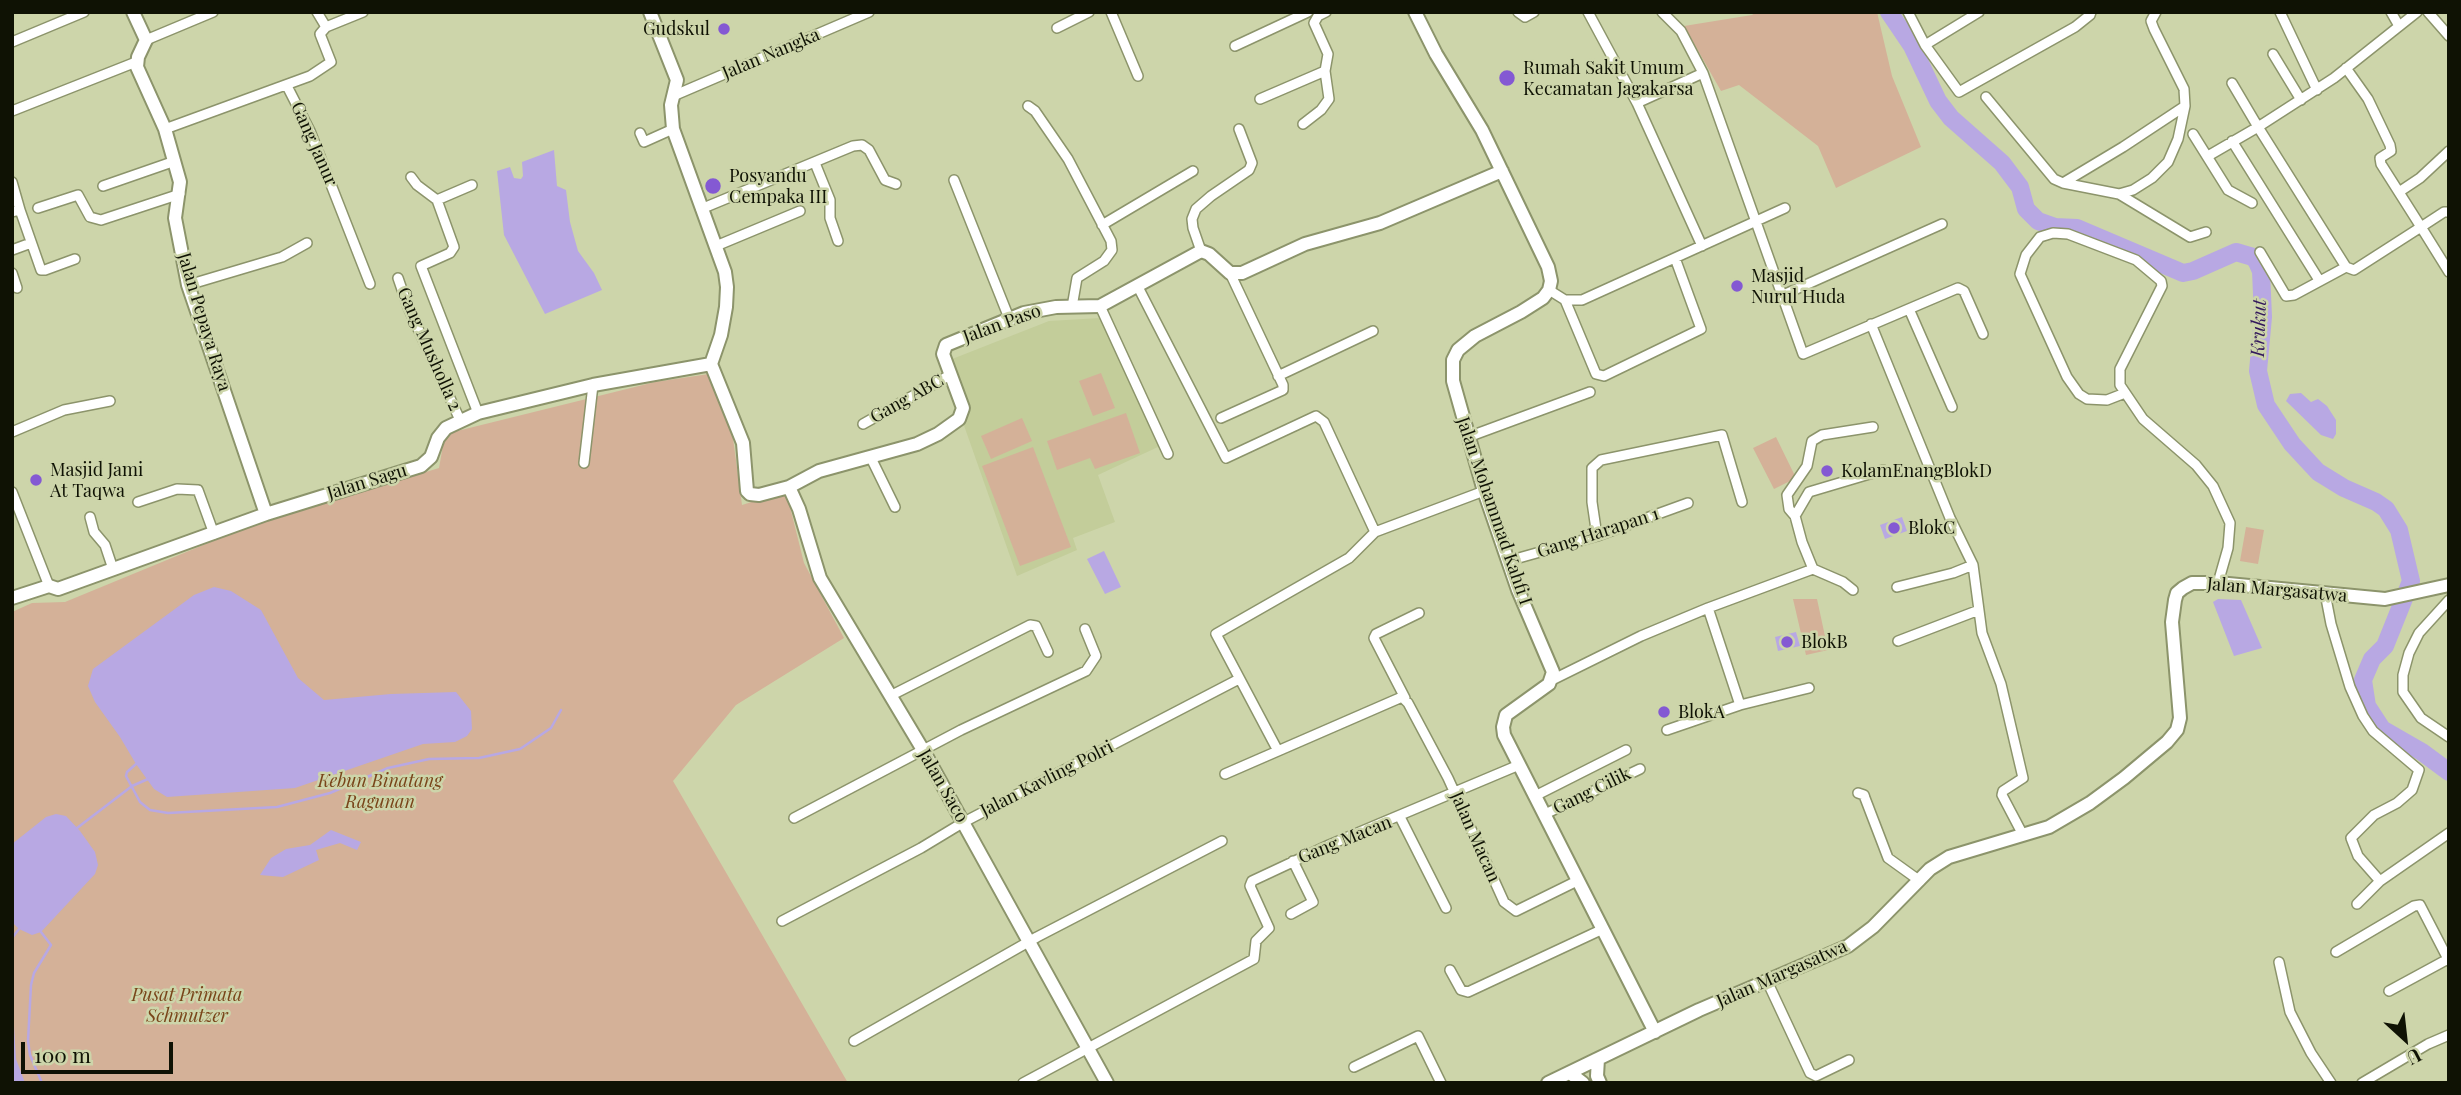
<!DOCTYPE html>
<style>
body{margin:0}
#map{position:relative;width:2461px;height:1095px;overflow:hidden;background:#cdd5aa;font-family:"Playfair Display",serif}
canvas{display:block}
.frame{position:absolute;inset:0;border:14px solid #0f1204;pointer-events:none}
.north{position:absolute;left:2370px;top:1004px;width:70px;height:70px;-webkit-text-stroke:5px #cdd5aa;paint-order:stroke;rotate:153deg;font-size:19px;font-weight:700;line-height:28px;text-align:center;color:#0f1204}
.north::after{content:'';display:block;margin:auto;width:24px;height:32px;background:#0f1204;clip-path:polygon(50% 0,100% 100%,50% 72%,0 100%)}
.scale{position:absolute;left:21px;top:1042px;width:152px;height:32px;box-sizing:border-box;border:4px solid #0f1204;border-top:0;padding-left:9px;font-size:21px;line-height:24px;white-space:nowrap;color:#0f1204;-webkit-text-stroke:5px #cdd5aa;paint-order:stroke}
</style>
<div id="map">
<canvas width="2461" height="1095"></canvas>
<div class="frame"></div>
<div class="north">U</div>
<div class="scale">100 m</div>
</div>
<script>
const context = document.querySelector('canvas').getContext('2d');
context.lineJoin = 'round';
function paint(path, color) { context.fillStyle = color; context.fill(path, 'evenodd'); }
const poly = rows => new Path2D(rows.map(r => 'M' + r).join(''));
function trace(path, color, width, dash) { context.strokeStyle = color; context.lineWidth = width; context.lineCap = dash ? 'butt' : 'round'; context.setLineDash(dash || []); context.stroke(path); }
function write(font, color, halo, rows, align = 'center') {
  context.font = font + ' "Playfair Display",serif'; context.lineWidth = 5; context.setLineDash([]); context.textBaseline = 'middle'; context.strokeStyle = halo; context.fillStyle = color; for (const [text, x, y, turn = 0] of rows) {
    context.save(); context.translate(x, y); context.rotate((+turn || 0) * Math.PI / 180); context.textAlign = isNaN(turn) ? turn : align; if (halo) context.strokeText(text, 0, 0); context.fillText(text, 0, 0); context.restore();
  }
}
const built = poly([
 [1100,318,1160,446,1098,475,1115,522,1073,538,1077,550,1017,576,942,363,1049,321]
]);
const green = poly([
 [1756,12,1877,12,1892,76,1921,147,1836,188,1818,146,1739,85,1721,91,1684,26,1752,15],
 [1101,373,1115,408,1093,416,1079,381],
 [709,374,732,431,742,505,786,491,804,563,844,638,736,705,673,781,848,1083,12,1083,12,612,32,603,65,602,247,527,439,468,445,434,655,382],
 [1126,413,1140,453,1095,469,1090,458,1057,470,1047,441],
 [1022,418,1032,441,991,459,981,436],
 [1776,437,1796,478,1774,489,1753,448],
 [1033,447,1071,547,1020,566,982,466],
 [2246,527,2264,530,2258,564,2240,561],
 [1793,599,1817,599,1828,650,1806,655]
]);
const water = poly([
 [554,150,557,186,566,190,570,222,578,251,594,273,602,290,545,314,504,235,497,171,510,167,514,178,521,179,523,176,522,162],
 [2301,393,2311,402,2318,399,2327,406,2336,420,2336,434,2333,439,2321,435,2286,401,2290,394],
 [1902,517,1907,531,1885,539,1880,525],
 [1104,551,1121,587,1105,594,1087,559],
 [214,587,231,591,261,610,298,678,324,700,391,694,456,692,471,711,472,729,467,736,455,742,423,744,295,788,167,797,154,789,136,764,120,737,95,702,88,686,93,669,194,595],
 [2218,599,2241,600,2262,648,2234,656,2213,602],
 [1796,632,1800,646,1778,651,1775,637],
 [56,814,66,816,80,831,95,852,98,865,95,874,41,932,32,935,19,929,12,922,12,844,46,817],
 [331,830,361,842,357,850,340,843,316,850,319,860,283,877,260,875,271,858,286,849,310,845],
 [12,994,16,1059,25,1083,12,1083]
]);
const stream = poly([
 [136,764,127,772,126,776,140,802,150,810,168,813,277,807,330,793,388,768,429,759,479,758,520,749,551,728,561,710],
 [77,828,132,786,148,779],
 [41,932,51,945,34,973,31,985,28,1041,30,1055,42,1083],
 [12,938,19,929]
]);
const river = poly([
 [1889,12,1912,46,1938,101,1951,118,2002,163,2020,187,2026,209,2038,221,2055,227,2077,228,2183,273,2193,271,2236,252,2253,257,2257,262,2261,271,2263,317,2258,371,2266,405,2292,444,2318,472,2344,488,2376,502,2386,509,2399,530,2411,581,2385,646,2372,659,2363,680,2367,706,2382,729,2422,752,2449,772]
]);
const street = poly([
 [317,12,326,27,363,12],
 [1111,12,1138,76],
 [1518,12,1525,17,1534,12],
 [1588,12,1637,103,1702,246],
 [1662,12,1681,31,1703,73,1803,354,1958,288,1964,291,1983,334],
 [1908,12,1925,45,1959,92,2075,27,2090,15,2091,12],
 [2280,12,2317,90],
 [2391,12,2399,26],
 [2428,12,2449,36],
 [1057,28,1089,12],
 [146,40,213,12],
 [12,42,84,12],
 [1925,45,1979,12],
 [1235,46,1308,12],
 [2273,54,2301,100],
 [2346,68,2368,99,2390,145,2391,151,2380,158,2381,164,2421,227,2444,212,2449,212],
 [2232,83,2258,127,2334,78,2417,12],
 [287,86,310,131,370,284],
 [673,96,869,12],
 [1986,97,2054,179,2063,183,2119,194,2133,190,2152,178,2168,162,2178,139,2185,106,2184,89,2154,29,2151,21,2156,12],
 [1260,99,1325,71],
 [1637,103,1703,73],
 [1028,106,1035,111,1068,159,1111,241,1112,250,1104,261,1077,278,1072,307],
 [12,111,136,62],
 [1303,124,1321,110,1329,99,1325,71,1328,54,1314,23,1318,16,1326,12],
 [165,129,310,76,331,62,320,34,326,27],
 [640,133,644,142,673,129],
 [2193,134,2228,190,2252,203],
 [2232,141,2319,280],
 [2208,156,2258,127,2346,267,2354,270,2421,227,2449,272],
 [815,163,830,200,830,218,838,241],
 [411,177,417,185,437,200,454,247,450,253,421,266,478,413],
 [954,180,1009,318],
 [12,182,20,210],
 [2063,183,2123,147,2185,106],
 [103,186,175,161],
 [2399,192,2420,178,2449,151],
 [2119,194,2190,237,2206,232],
 [437,200,472,185],
 [38,208,78,195,90,217,101,220,180,194],
 [701,209,853,146,862,145,869,150,885,180,896,184],
 [12,212,20,210,41,270,45,270,75,259],
 [1102,225,1193,171],
 [716,246,800,211],
 [12,250,31,243],
 [1201,251,1193,228,1192,219,1196,209,1211,196,1249,170,1252,163,1239,129],
 [2260,252,2286,296,2294,295,2346,267],
 [12,273,17,288],
 [398,278,408,307,460,420],
 [188,285,282,257,307,243],
 [1138,287,1226,458,1316,416,1324,422,1375,532],
 [1549,290,1565,300,1582,300,1785,208],
 [1783,295,1942,224],
 [1565,300,1596,374,1604,376,1701,329,1675,258],
 [1100,306,1168,454],
 [1909,309,1952,407],
 [1871,324,1950,518,1973,565,1982,633,2001,684,2023,778,2003,791,2002,795,2023,835],
 [1278,376,1373,331],
 [2125,393,2107,400,2087,399,2079,394,2067,377,2020,274,2026,255,2040,237,2053,233,2068,234,2136,260,2161,281,2162,286,2120,369,2120,385,2143,419,2196,465,2213,486,2230,523,2228,548,2218,583],
 [1221,418,1283,390,1283,385,1230,273],
 [863,424,950,375],
 [12,432,64,410,110,401],
 [1468,437,1590,392],
 [871,458,895,507],
 [584,463,593,385],
 [12,492,49,586],
 [138,502,177,489,198,490,214,534],
 [1795,516,1809,492,1883,470],
 [90,517,94,532,105,545,113,569],
 [1597,536,1592,502,1592,468,1601,460,1722,435,1742,502],
 [1508,561,1597,536,1688,503],
 [1813,569,1802,542,1795,516,1789,509,1787,495,1807,466,1812,441,1822,435,1873,427],
 [1897,587,1953,573,1973,565],
 [2325,593,2331,624,2350,687,2363,716,2373,731,2419,770,2412,790,2397,803,2374,815,2351,838,2358,856,2380,881,2357,904],
 [2449,600,2419,633,2409,653,2403,675,2403,692,2421,718,2449,737],
 [1708,608,1740,705],
 [1898,641,1979,610],
 [1552,680,1641,636,1708,608,1813,569,1843,582,1853,590],
 [890,696,1030,625,1036,626,1048,652],
 [1405,698,1374,638,1376,634,1419,613],
 [1667,730,1740,705,1809,688],
 [1278,751,1216,634,1349,558,1375,532,1484,491],
 [1225,774,1402,697,1408,703,1448,778,1504,902,1516,911,1577,881],
 [1858,793,1864,795,1865,798,1888,858,1920,881],
 [1535,796,1626,750],
 [1545,814,1640,769],
 [1400,817,1446,908],
 [794,818,961,730,1086,671,1096,656,1085,629],
 [2380,881,2449,833],
 [1291,914,1313,902,1293,861],
 [782,921,921,848,964,822,1239,679],
 [2336,952,2414,906,2420,905,2449,961],
 [2279,962,2290,1012,2311,1053,2331,1083],
 [1450,970,1461,990,1468,992,1603,929],
 [1767,981,1810,1073,1816,1076,1849,1060],
 [2389,991,2448,959],
 [854,1041,1037,937,1222,841],
 [1354,1067,1418,1036,1441,1083],
 [1023,1083,1254,959,1256,941,1269,928,1250,886,1252,881,1329,845,1519,765],
 [2362,1083,2428,1044,2449,1035]
]);
const secondary = poly([
 [133,12,146,40,138,57,137,67,165,129,180,182,175,218,188,285,266,514],
 [650,12,677,80,671,105,673,129,725,272,727,287,726,307,721,335,711,364],
 [1415,12,1436,54,1482,130,1548,267,1551,281,1549,290,1543,298,1521,312,1475,336,1458,350,1453,360,1453,381,1484,491,1518,590,1553,672,1549,684,1506,715,1503,727,1504,735,1655,1032],
 [711,364,743,443,747,491,750,494,759,495,789,487,819,471,917,444,938,434,959,419,963,408,943,354,946,345,1024,313,1056,307,1100,306,1201,251,1209,254,1230,273,1242,273,1305,244,1380,223,1502,171],
 [789,487,799,509,820,578,923,750,1107,1083],
 [12,598,49,586,58,589,266,514,421,466,431,457,438,438,446,428,478,413,593,385,711,364],
 [1598,1059,1597,1076,1600,1083],
 [1570,1073,1583,1083],
 [1548,1083,1699,1010,1848,946,1873,927,1930,869,1949,857,2049,827,2090,803,2124,778,2167,742,2177,730,2180,718,2172,622,2175,600,2177,593,2183,588,2192,583,2218,583,2385,599,2449,585]
]);
const markers = [
 [724,29,7,"#8459d3"],
 [1507,78,9,"#8459d3"],
 [713,186,9,"#8459d3"],
 [1737,286,7,"#8459d3"],
 [1827,471,7,"#8459d3"],
 [36,480,7,"#8459d3"],
 [1894,528,7,"#8459d3"],
 [1787,642,7,"#8459d3"],
 [1664,712,7,"#8459d3"]
];
const poiNames = [
 ["Gudskul",710,29,"right"],
 ["Rumah Sakit Umum",1523,68],
 ["Kecamatan Jagakarsa",1523,89],
 ["Posyandu",729,176],
 ["Cempaka III",729,197],
 ["Masjid",1751,276],
 ["Nurul Huda",1751,297],
 ["Masjid Jami",50,470],
 ["At Taqwa",50,491],
 ["KolamEnangBlokD",1841,471],
 ["BlokC",1908,528],
 ["BlokB",1801,642],
 ["BlokA",1678,712]
];
const streetNames = [
 ["Jalan Nangka",771,54,-23],
 ["Gang Janur",314,144,66],
 ["Jalan Pepaya Raya",204,322,73],
 ["Jalan Paso",1002,324,-20],
 ["Gang Musholla 2",429,349,66],
 ["Gang ABC",907,399,-29],
 ["Jalan Sagu",367,482,-17],
 ["Jalan Mohammad Kahfi I",1494,511,71],
 ["Gang Harapan 1",1598,533,-18],
 ["Jalan Margasatwa",2277,590,5],
 ["Jalan Kavling Polri",1047,779,-27],
 ["Jalan Saco",943,786,60],
 ["Gang Cilik",1592,791,-26],
 ["Jalan Macan",1475,837,66],
 ["Gang Macan",1345,840,-22],
 ["Jalan Margasatwa",1782,974,-24]
];
const parkNames = [
 ["Kebun Binatang",380,781],
 ["Ragunan",380,802],
 ["Pusat Primata",187,995],
 ["Schmutzer",187,1016]
];
const waterNames = [
 ["Krukut",2259,328,-88]
];
paint(built, '#c3cd9a');
paint(green, '#d4b198');
paint(water, '#b8a8e3');
trace(stream, '#b8a8e3', 2.5);
trace(river, '#b8a8e3', 18);
trace(street, '#8c946b', 12);
trace(secondary, '#8c946b', 16);
trace(street, '#fff', 9);
trace(secondary, '#fff', 12);
for (const [x, y, r, color] of markers) { const dot = new Path2D(); dot.arc(x, y, r, 0, 2 * Math.PI); context.fillStyle = color; context.fill(dot); trace(dot, '#cdd5aa', 2.5); }
write('18px', '#0f1204', '#cdd5aa', poiNames, 'left');
write('18px', '#0f1204', '#cdd5aa', streetNames);
write('italic 18px', '#79451a', '#cdd5aa', parkNames);
write('italic 19px', '#33195c', '#cdd5aa', waterNames);
</script>
